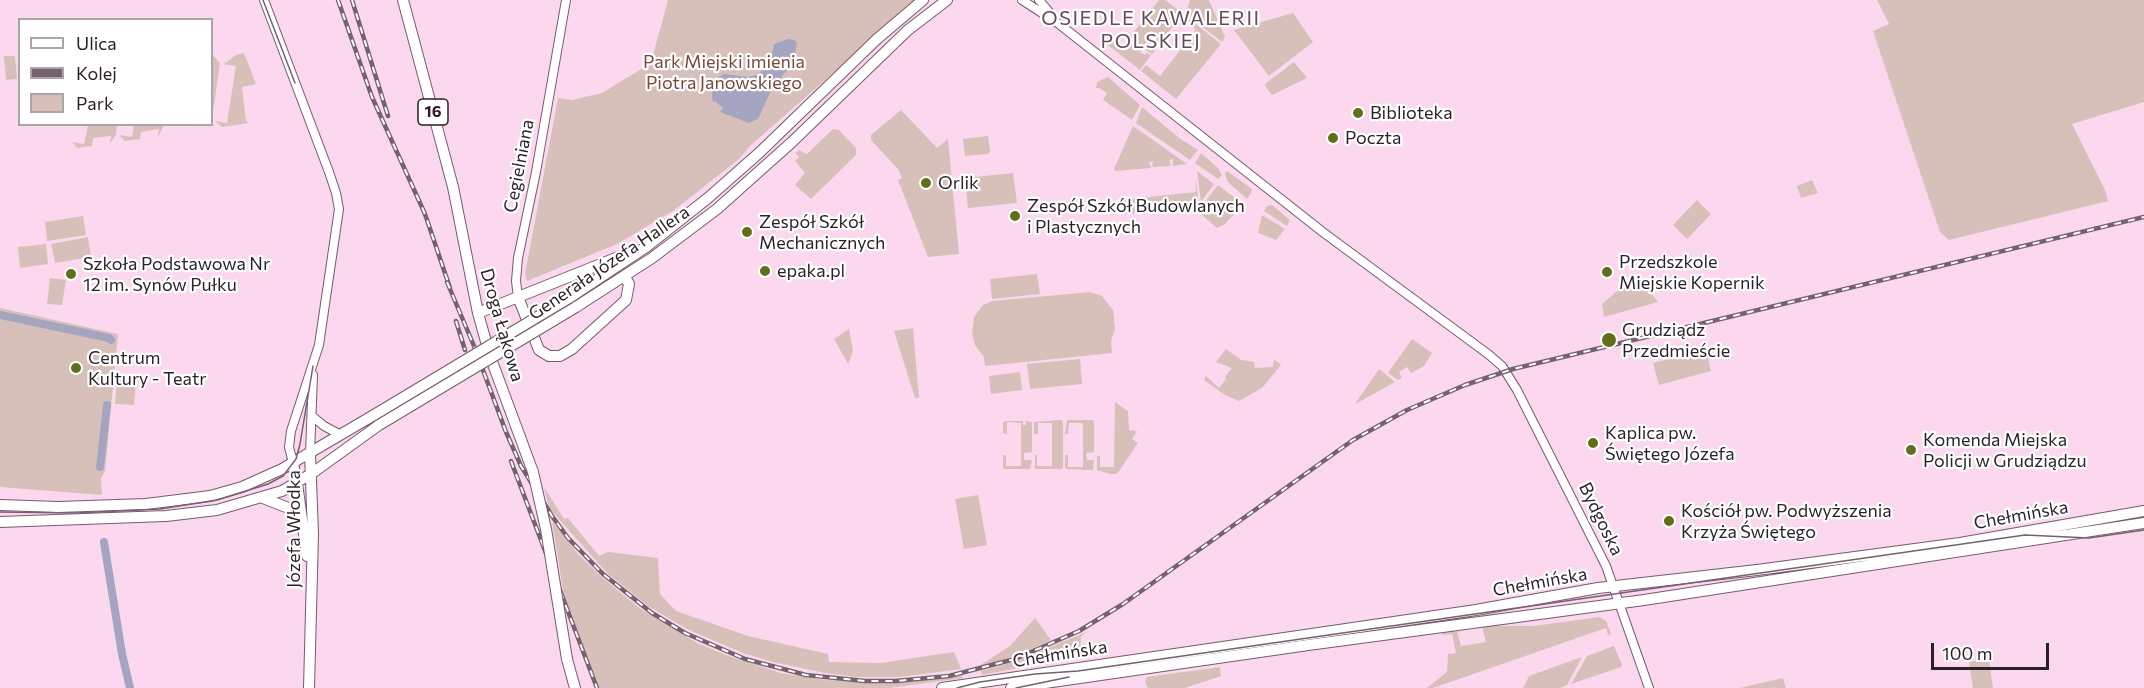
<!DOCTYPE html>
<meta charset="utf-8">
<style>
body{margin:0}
#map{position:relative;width:2144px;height:688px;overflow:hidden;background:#fbd8ed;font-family:Commissioner,sans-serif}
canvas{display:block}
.legend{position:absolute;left:18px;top:18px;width:195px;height:108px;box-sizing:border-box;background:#fff;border:2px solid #aaa5a9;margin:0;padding:8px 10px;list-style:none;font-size:18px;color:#2b1f27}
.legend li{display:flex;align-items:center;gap:12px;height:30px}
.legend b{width:30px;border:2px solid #aaa5a9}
.scale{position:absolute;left:1931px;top:643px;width:118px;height:27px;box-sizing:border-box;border:3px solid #2b1f27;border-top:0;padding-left:8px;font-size:18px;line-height:21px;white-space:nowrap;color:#2b1f27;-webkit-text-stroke:4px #fff;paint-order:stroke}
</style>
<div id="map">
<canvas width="2144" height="688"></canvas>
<ul class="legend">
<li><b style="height:8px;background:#fff"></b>Ulica</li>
<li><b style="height:8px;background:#76616e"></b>Kolej</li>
<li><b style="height:16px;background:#d7c0ba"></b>Park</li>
</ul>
<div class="scale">100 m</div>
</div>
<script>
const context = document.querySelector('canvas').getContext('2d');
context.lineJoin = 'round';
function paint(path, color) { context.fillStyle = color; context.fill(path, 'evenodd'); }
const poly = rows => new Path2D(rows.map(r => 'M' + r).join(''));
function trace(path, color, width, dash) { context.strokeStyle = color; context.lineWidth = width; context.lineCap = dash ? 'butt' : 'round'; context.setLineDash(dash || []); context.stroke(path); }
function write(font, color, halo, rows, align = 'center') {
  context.font = font + ' Commissioner,sans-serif'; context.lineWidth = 4.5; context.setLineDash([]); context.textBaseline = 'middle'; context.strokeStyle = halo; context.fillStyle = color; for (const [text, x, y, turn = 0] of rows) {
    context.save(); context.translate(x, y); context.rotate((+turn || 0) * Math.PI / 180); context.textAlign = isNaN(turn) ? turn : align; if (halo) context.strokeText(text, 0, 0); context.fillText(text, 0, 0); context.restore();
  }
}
const green = poly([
 [668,0,916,0,750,146,739,159,673,211,617,244,527,281,525,274,558,98,572,100,602,93,651,63],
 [1159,0,1165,0,1182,13,1181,16,1164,38,1161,38,1163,40,1152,54,1142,48,1140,52,1145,55,1146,53,1151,55,1140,70,1104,42,1108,36,1122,47],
 [1190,0,1209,0,1225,37,1222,42,1186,14],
 [1877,0,2144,0,2144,102,2072,124,2105,190,2108,201,1949,240,1940,232,1873,31,1889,24],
 [1293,13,1313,42,1269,76,1234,30],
 [1185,18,1188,18,1221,44,1176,99,1141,71,1146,65,1160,76,1196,30],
 [244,53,256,84,242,87,246,121,249,123,222,127,215,121,227,123,236,66,224,64,236,55],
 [212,54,220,63,212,119],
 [4,56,15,56,17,79,6,80],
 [1294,62,1307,78,1272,95,1265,86,1266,83],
 [1108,77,1140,105,1132,120,1103,100,1107,93,1099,88,1096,88,1097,82],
 [1142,107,1179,138,1198,150,1190,160,1136,123],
 [901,110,937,148,948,139,959,254,928,257,898,180,902,178,898,169,871,140,871,135],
 [88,125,117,125,116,135,110,143,111,136,93,138,92,146,77,148,72,142,84,144],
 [134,125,134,124,164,125,158,137,159,129,141,132,140,139,125,141,119,135,132,137],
 [1133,126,1187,164,1173,166,1173,159,1169,160,1171,166,1152,167,1153,161,1149,162,1151,168,1115,171,1114,169],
 [833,129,839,130,856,148,856,155,811,199,795,185,805,173,795,161,799,157,795,153,799,150,807,154],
 [988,136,990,151,988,154,965,156,963,139],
 [1201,153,1218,168,1222,175,1218,179,1195,163],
 [1197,171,1214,184,1201,202],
 [1227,171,1252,189,1251,193,1247,199,1228,182,1225,174],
 [1013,173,1017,203,968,208,965,178],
 [1195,177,1199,204,1196,208,1126,214,1121,200,1196,192],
 [1812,180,1818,193,1801,198,1797,186],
 [1218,185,1243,204,1225,224,1217,228,1202,215,1201,207],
 [1697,200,1711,214,1687,239,1673,225],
 [1272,205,1290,220,1287,226,1264,211,1267,206],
 [1262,215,1285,229,1276,240,1258,233],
 [83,216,86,235,47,241,45,222],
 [88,237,91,257,55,263,51,244],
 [46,244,48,264,20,268,18,247],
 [1037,274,1040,294,992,299,990,279],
 [1636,275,1658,302,1604,317,1602,304],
 [50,278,66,280,62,305,47,304],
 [1090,292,1102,296,1113,310,1115,329,1111,341,1112,353,985,366,984,357,975,345,972,334,974,317,983,305,993,301],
 [0,308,118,334,105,471,101,478,102,495,0,487],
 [913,328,919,398,915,398,894,331],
 [849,329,853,351,848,364,834,339],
 [1412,339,1432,353,1424,366,1411,373,1407,367,1399,372,1402,378,1398,380,1388,373],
 [1226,349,1241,360,1254,362,1255,368,1273,367,1273,362,1275,360,1281,365,1262,388,1239,401,1225,395,1204,380,1206,376,1219,388,1226,379,1225,377,1232,368,1216,362],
 [1706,349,1711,371,1659,385,1653,363],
 [1080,359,1082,384,1030,389,1027,364],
 [1379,369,1395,382,1355,404],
 [1020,372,1022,390,991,394,989,376],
 [117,379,136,381,134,405,115,404],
 [1115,402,1128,411,1129,430,1137,431,1132,439,1138,443,1117,474,1110,474,1097,470,1097,456,1100,456,1100,467,1114,467],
 [1061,420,1063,422,1063,468,1061,469,1035,469,1035,455,1037,455,1037,466,1052,466,1052,423,1038,423,1038,434,1034,434,1034,422],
 [1067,420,1092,420,1094,422,1094,452,1086,453,1087,460,1094,460,1093,470,1066,469,1065,467,1065,455,1068,455,1068,467,1083,467,1083,423,1069,423,1068,434,1065,434],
 [1005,421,1023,421,1023,425,1026,425,1026,421,1032,422,1032,452,1024,453,1024,460,1032,460,1030,469,1004,469,1003,467,1003,455,1006,455,1006,466,1021,466,1021,423,1007,422,1007,434,1003,433,1003,423],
 [544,487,564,519,568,518,599,556,608,552,658,558,660,594,676,611,748,636,828,654,829,662,881,663,954,652,961,669,900,677,857,677,825,673,773,662,743,653,687,629,648,606,607,573,549,508],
 [978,495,987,545,964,549,955,499],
 [552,521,578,554,604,579,638,607,697,643,726,655,781,673,825,680,893,683,962,675,963,678,889,688,599,688,564,597],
 [1599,617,1606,621,1611,634,1608,635,1606,628,1433,688,1427,688,1447,672,1448,654,1456,653,1452,634,1443,635,1442,633,1457,631,1461,646,1486,642,1482,626,1534,626],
 [1035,618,1051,640,1021,654,980,668,979,666,1010,646],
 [1089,631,1081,636,1080,656,982,675,981,671,1014,662],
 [1614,646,1622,665,1621,667,1571,684,1587,656],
 [1582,657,1567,685,1560,688,1523,688,1529,676],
 [1989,659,1993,688,1973,688,1969,662],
 [1220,667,1221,676,1185,688,1148,688,1145,682,1147,677],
 [1783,678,1786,688,1740,688]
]);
const water = poly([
 [788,39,794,40,797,43,794,60,770,93,758,119,749,123,720,112,723,108,715,101,713,102,712,96,712,88,716,79,724,74,748,77,756,75,763,70,771,60,774,44]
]);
const canal = poly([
 [0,315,109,338,111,340],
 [100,467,107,405],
 [104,542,122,654,130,688]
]);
const minor = poly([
 [264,0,329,172,336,193,339,209,319,345,291,431,289,447,293,463],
 [1022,0,1059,24,1324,233,1488,354,1502,366,1517,390,1606,566,1649,688],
 [1039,0,1055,19],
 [518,297,516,281,518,258,536,172,566,0],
 [312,416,324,426,341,435],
 [310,453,313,375]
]);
const major = poly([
 [403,0,453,187,478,313,490,356,533,472],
 [518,297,539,350,549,356,560,356,572,349,626,300,629,284,625,277],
 [569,298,646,247,708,198,759,153,877,39,923,0],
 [576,307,652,258,717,209,792,142,908,30,947,0],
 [478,313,631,252],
 [293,463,297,483,307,556],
 [263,498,301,513],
 [0,505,58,507,146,504,210,496,242,487,282,469,374,415],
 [0,522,166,516,217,510,282,491,311,474,379,425],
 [567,659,575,688],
 [309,688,313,534,310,453],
 [942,688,1476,610,1598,588,1757,570,1960,543,2144,511],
 [1011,688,1308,645,1644,600,2144,523]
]);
const tram = poly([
 [263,0,295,83],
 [0,512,77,513,160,509,217,500,268,484,283,476,296,459,300,444,313,366],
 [957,688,980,682,1035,674,1078,671,2025,535,2089,538,2144,530],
 [1016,688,1069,677]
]);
const rail = poly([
 [338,0,372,97,425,214,450,288],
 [352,0,388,116],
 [447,282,474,346,506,432,521,466,552,516,568,538,603,574,652,613,685,633,745,659,806,675,865,681,896,681,949,676,1015,659,1079,631,1123,604,1353,440,1407,410,1465,385,1513,369,2144,217],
 [456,321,465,350],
 [511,461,597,688]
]);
const majorBridge = poly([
 [374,415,569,298],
 [379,425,576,307],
 [533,472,546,529,567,659]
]);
const markers = [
 [1358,113,6,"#626f1a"],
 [1333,138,6,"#626f1a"],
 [926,183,6,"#626f1a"],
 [1015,216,6,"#626f1a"],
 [747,232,6,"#626f1a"],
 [765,271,6,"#626f1a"],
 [1607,272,6,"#626f1a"],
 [71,274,6,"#626f1a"],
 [1609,340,8,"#626f1a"],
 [76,368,6,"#626f1a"],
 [1593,443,6,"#626f1a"],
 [1911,450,6,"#626f1a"],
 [1669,521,6,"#626f1a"]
];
const shields = [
 [433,112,30]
];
const shieldNames = [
 ["16",433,112]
];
const parkNames = [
 ["Park Miejski imienia",724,62],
 ["Piotra Janowskiego",724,83]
];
const poiNames = [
 ["Biblioteka",1370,113],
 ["Poczta",1345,138],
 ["Orlik",938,183],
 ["Zespół Szkół Budowlanych",1027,206],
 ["i Plastycznych",1027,227],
 ["Zespół Szkół",759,222],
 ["Mechanicznych",759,243],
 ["Przedszkole",1619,262],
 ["Miejskie Kopernik",1619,283],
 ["Szkoła Podstawowa Nr",83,264],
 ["12 im. Synów Pułku",83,285],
 ["epaka.pl",777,271],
 ["Grudziądz",1622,330],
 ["Przedmieście",1622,351],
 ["Centrum",88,358],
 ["Kultury - Teatr",88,379],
 ["Kaplica pw.",1605,433],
 ["Świętego Józefa",1605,454],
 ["Komenda Miejska",1923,440],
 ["Policji w Grudziądzu",1923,461],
 ["Kościół pw. Podwyższenia",1681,511],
 ["Krzyża Świętego",1681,532]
];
const streetNames = [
 ["Cegielniana",519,166,-79],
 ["Generała Józefa Hallera",609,263,-34],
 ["Droga Łąkowa",502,325,74],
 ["Chełmińska",2021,515,-10],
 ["Bydgoska",1601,519,64],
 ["Józefa Włodka",294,529,-90],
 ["Chełmińska",1540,582,-10],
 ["Chełmińska",1060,654,-9]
];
const neighbourhoodNames = [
 ["OSIEDLE KAWALERII",1151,18],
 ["POLSKIEJ",1151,41]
];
paint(green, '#d7c0ba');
paint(water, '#a5a5c2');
trace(canal, '#a5a5c2', 8);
trace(minor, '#775a6c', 10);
trace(major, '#775a6c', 12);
trace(minor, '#fff', 8);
trace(major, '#fff', 10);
trace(tram, '#76616e', 1.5);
trace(rail, '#76616e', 4.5);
trace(rail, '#fff', 2, [7]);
trace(majorBridge, '#775a6c', 12, []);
trace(majorBridge, '#fff', 10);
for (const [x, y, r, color] of markers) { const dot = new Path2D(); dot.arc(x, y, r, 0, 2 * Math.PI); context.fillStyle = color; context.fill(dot); trace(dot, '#fff', 2); }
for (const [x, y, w] of shields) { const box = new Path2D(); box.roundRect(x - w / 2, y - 13, w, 26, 4.5); context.fillStyle = '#fff'; context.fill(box); trace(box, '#2b1f27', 1.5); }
write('bold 16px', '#2b1f27', null, shieldNames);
write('18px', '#794739', '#fff', parkNames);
write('18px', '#2b1f27', '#fff', poiNames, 'left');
write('18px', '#2b1f27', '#fff', streetNames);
context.letterSpacing = '1.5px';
write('20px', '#674a5c', '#fff', neighbourhoodNames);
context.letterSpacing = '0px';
</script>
